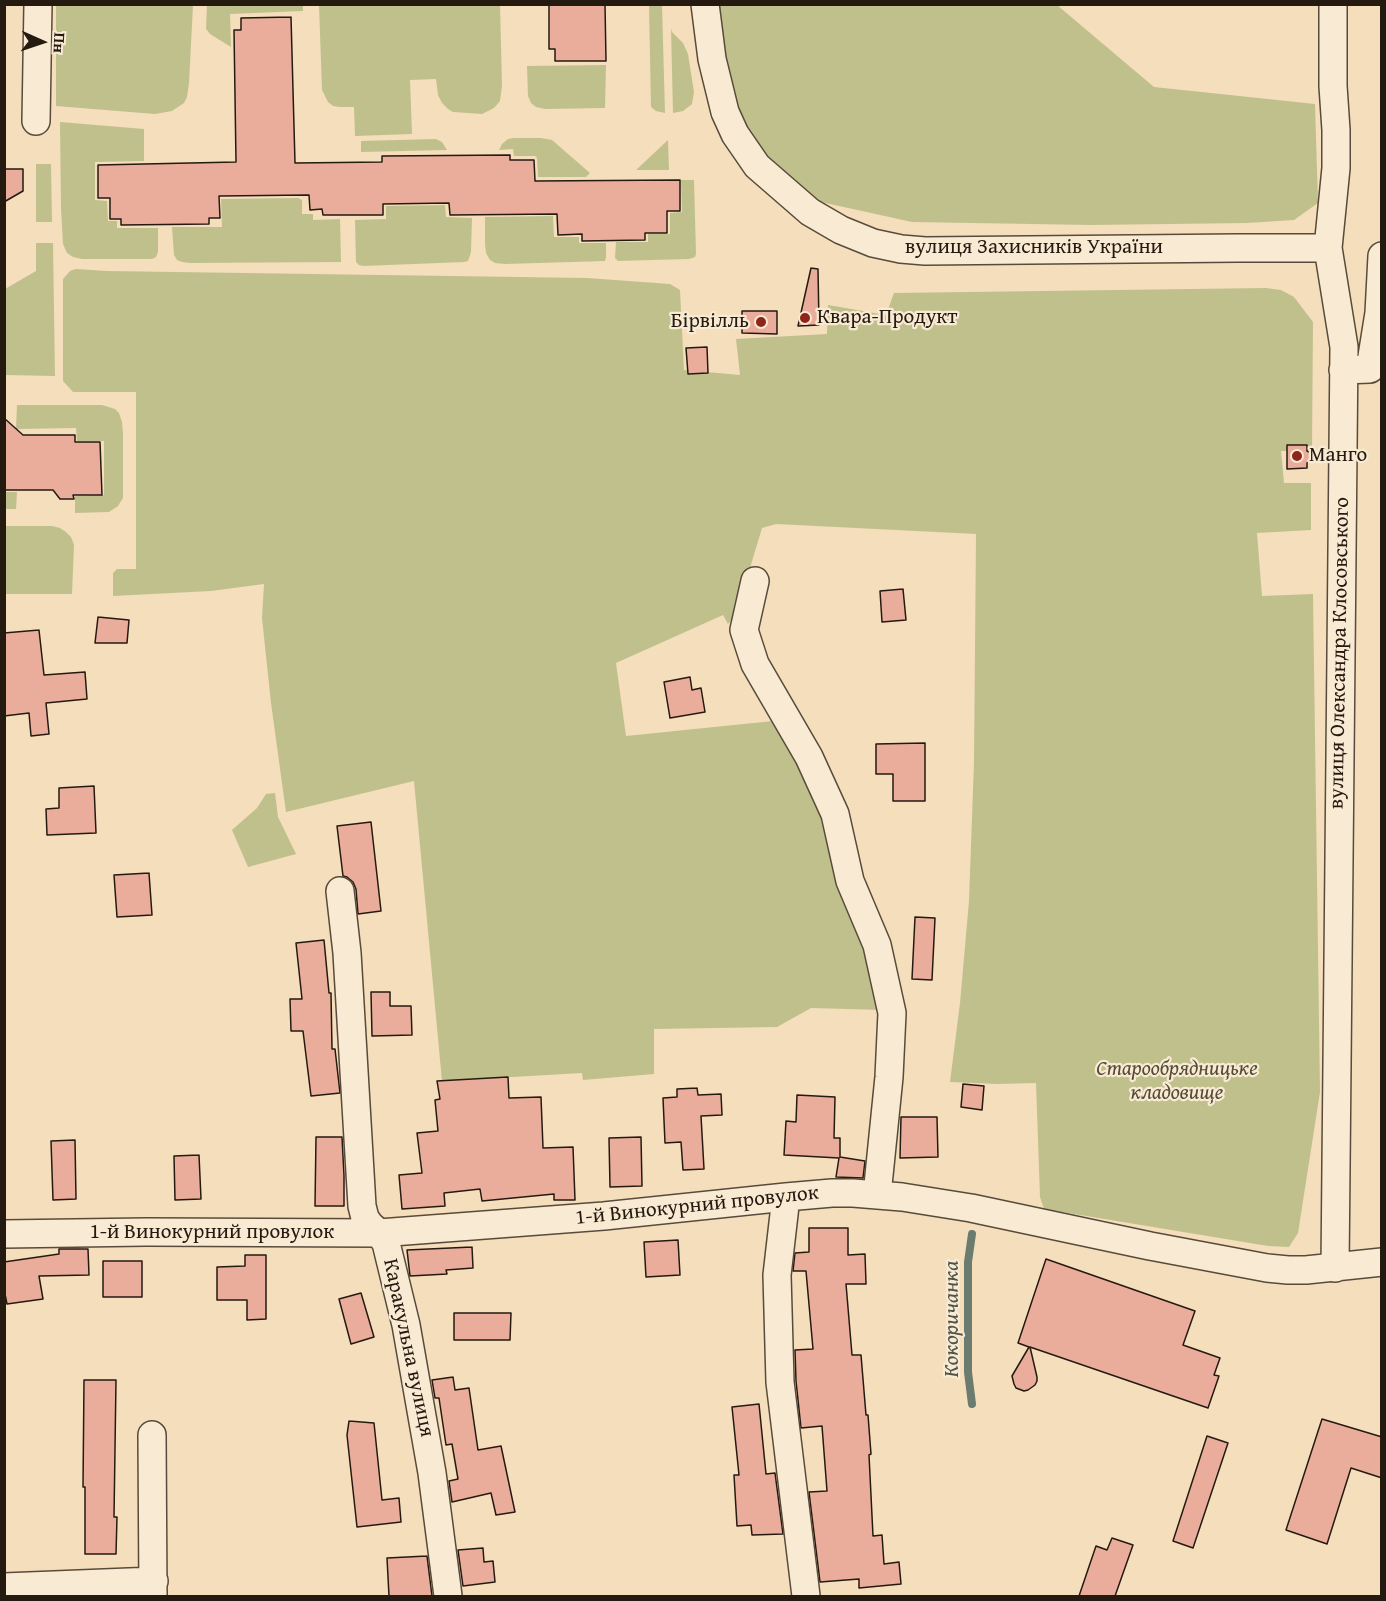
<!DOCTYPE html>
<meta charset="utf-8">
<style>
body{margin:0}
#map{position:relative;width:1386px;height:1601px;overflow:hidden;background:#f4debc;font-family:"Gentium Book Plus",serif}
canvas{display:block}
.frame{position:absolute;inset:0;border:6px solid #251a10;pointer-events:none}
.north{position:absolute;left:12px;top:12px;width:60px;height:60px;-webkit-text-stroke:4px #f8ead3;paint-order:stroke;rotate:93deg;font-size:16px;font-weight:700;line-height:24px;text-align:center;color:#251a10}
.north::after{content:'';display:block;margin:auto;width:21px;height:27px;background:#251a10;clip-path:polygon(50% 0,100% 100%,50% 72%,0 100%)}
</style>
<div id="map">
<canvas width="1386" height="1601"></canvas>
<div class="frame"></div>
<div class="north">Пн</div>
</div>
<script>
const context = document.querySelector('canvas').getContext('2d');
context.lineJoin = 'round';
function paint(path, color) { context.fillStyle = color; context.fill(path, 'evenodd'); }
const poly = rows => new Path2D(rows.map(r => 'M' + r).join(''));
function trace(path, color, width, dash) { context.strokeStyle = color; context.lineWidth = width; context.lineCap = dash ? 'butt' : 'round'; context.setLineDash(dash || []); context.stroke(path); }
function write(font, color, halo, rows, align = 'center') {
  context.font = font + ' "Gentium Book Plus",serif'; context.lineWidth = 4.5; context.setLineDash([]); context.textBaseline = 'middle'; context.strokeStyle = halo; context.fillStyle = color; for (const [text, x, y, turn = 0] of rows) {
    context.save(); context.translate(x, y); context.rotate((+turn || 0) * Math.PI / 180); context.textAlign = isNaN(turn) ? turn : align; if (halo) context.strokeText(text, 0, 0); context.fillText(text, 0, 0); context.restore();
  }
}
const green = poly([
 [56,5,193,5,189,83,187,97,184,103,172,111,155,114,56,106],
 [207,5,303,5,303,11,230,14,231,47,210,34,206,29],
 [319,5,500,5,502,86,500,101,494,108,482,114,453,112,448,109,442,103,438,95,436,79,410,80,412,134,355,136,354,107,340,107,333,106,328,102,322,90],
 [649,5,662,5,665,113,656,111,651,107],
 [705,5,1057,5,1154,87,1315,104,1318,203,1294,220,1247,223,1091,225,912,222,789,195,735,134],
 [671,28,672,32,683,43,688,54,694,92,692,104,683,111,673,113],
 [606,65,605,108,545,109,536,107,531,103,528,96,527,66],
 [60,122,144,129,144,161,95,162,95,200,107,201,108,221,117,221,117,228,158,228,158,252,156,257,152,259,82,259,73,257,67,253,63,244,61,209],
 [514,138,541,138,552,140,590,173,586,177,538,177,537,158,535,156,514,156,513,149,499,150,502,144,508,139],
 [436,139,442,142,447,150,361,152,361,141],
 [668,140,669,170,636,170],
 [36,164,51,164,52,222,36,222],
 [681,180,694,180,696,254,695,257,689,259,618,261,615,258,616,242,648,242,648,234,670,234,670,213,682,212],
 [298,198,302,200,302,214,313,214,313,220,340,219,341,262,190,263,182,262,177,260,174,255,172,227,222,227,221,199],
 [445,205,446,217,472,218,471,252,468,261,464,262,363,266,359,265,356,262,355,220,386,219,386,206],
 [553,216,554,237,579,237,579,243,606,243,606,257,605,261,505,264,495,263,490,260,486,253,485,244,485,217],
 [36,243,53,243,55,376,5,375,5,289,36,271],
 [76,269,107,271,587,278,670,284,680,290,684,370,740,375,736,339,827,334,828,305,886,315,894,293,1266,288,1281,290,1294,297,1313,322,1312,450,1281,451,1284,483,1311,483,1311,530,1257,533,1262,596,1313,594,1320,1092,1298,1233,1289,1247,1268,1246,1044,1209,1040,1197,1036,1083,997,1084,950,1082,960,1003,969,901,974,762,976,534,776,524,762,528,746,581,740,611,728,624,723,615,616,663,626,736,783,720,804,768,836,864,882,1010,811,1008,777,1027,654,1029,654,1074,583,1080,582,1073,442,1081,414,781,286,812,271,703,262,618,264,584,211,591,113,596,113,573,117,569,136,569,136,392,73,392,63,381,63,279,70,271],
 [17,405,102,405,115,409,119,413,122,422,123,433,123,498,118,506,109,512,75,513,75,496,104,495,104,441,77,441,76,428,16,429],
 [5,492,17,492,16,509,5,509],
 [52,526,60,528,66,532,71,537,74,545,72,594,5,594,5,526],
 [275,793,278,817,296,854,248,867,232,830,257,808,266,794]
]);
const stream = poly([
 [972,1234,968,1262,968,1372,972,1404]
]);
const building = poly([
 [549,4,605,4,606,61,555,61,555,49,549,49,549,4],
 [291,17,295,163,382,162,382,156,510,155,510,160,534,160,535,181,680,180,680,211,667,211,667,233,645,233,645,240,582,241,582,234,558,235,557,214,450,215,449,203,383,204,383,215,323,215,322,209,310,210,309,195,219,196,220,218,209,218,209,224,121,225,121,219,110,219,110,198,98,198,98,165,236,162,234,30,241,30,241,18,291,17],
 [4,169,23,169,23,191,4,202,4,169],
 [811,268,818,269,819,325,798,326,811,268],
 [742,311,777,311,777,334,742,333,742,311],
 [707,347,708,373,688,374,686,348,707,347],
 [4,418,23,435,75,435,75,442,100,442,102,495,73,495,74,499,60,499,53,490,4,490,4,418],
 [1287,445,1307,445,1307,451,1317,456,1307,463,1307,468,1287,469,1287,445],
 [903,589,906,620,882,622,880,591,903,589],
 [98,617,129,620,127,643,95,643,98,617],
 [39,630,44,675,85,672,87,699,46,703,49,734,31,736,29,713,4,716,4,633,39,630],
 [690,677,692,690,701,688,705,712,670,718,664,682,690,677],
 [925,743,925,801,893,801,893,774,876,774,876,744,925,743],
 [94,786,96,833,47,835,46,809,59,808,59,788,94,786],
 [371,822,381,911,358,914,356,889,353,882,347,877,343,876,337,826,371,822],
 [149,873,152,915,117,917,114,875,149,873],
 [915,917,935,918,932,980,912,979,915,917],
 [324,940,329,993,331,993,332,1049,335,1049,340,1093,311,1096,303,1031,291,1031,290,999,302,999,296,943,324,940],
 [371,992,390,992,390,1006,411,1006,412,1035,372,1036,371,992],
 [508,1077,509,1098,541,1097,543,1148,573,1147,575,1200,554,1200,554,1194,482,1201,480,1189,444,1193,445,1206,402,1209,399,1175,422,1173,417,1133,438,1131,435,1100,440,1099,437,1081,508,1077],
 [963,1084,984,1086,982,1110,961,1107,963,1084],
 [697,1088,698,1095,721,1094,722,1115,701,1116,704,1169,683,1170,681,1142,665,1143,663,1098,677,1097,677,1089,697,1088],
 [797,1095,835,1097,834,1138,840,1138,840,1157,865,1161,863,1178,836,1177,839,1158,784,1155,786,1121,796,1122,797,1095],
 [901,1117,937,1117,938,1157,900,1158,901,1117],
 [316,1137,342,1137,344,1176,344,1206,315,1206,316,1137],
 [641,1137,642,1186,610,1187,609,1138,641,1137],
 [75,1140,76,1199,53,1200,51,1141,75,1140],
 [199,1155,201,1199,175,1200,174,1156,199,1155],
 [809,1228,848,1228,848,1255,865,1254,866,1284,846,1284,852,1355,861,1355,866,1415,868,1415,871,1454,869,1455,873,1536,882,1535,884,1564,899,1562,901,1584,859,1588,859,1579,820,1582,809,1492,827,1491,822,1426,801,1428,796,1381,795,1350,813,1349,806,1271,793,1271,795,1253,809,1252,809,1228],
 [678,1240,680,1275,646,1277,644,1242,678,1240],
 [472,1247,473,1268,446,1270,447,1274,410,1276,407,1250,472,1247],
 [59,1249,88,1249,89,1275,39,1276,43,1299,7,1304,4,1289,4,1262,59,1254,59,1249],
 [245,1255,266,1255,266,1319,247,1320,247,1300,217,1300,217,1267,245,1266,245,1255],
 [1046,1259,1195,1311,1183,1345,1220,1358,1214,1375,1219,1376,1208,1408,1030,1347,1037,1377,1037,1381,1035,1385,1028,1390,1024,1391,1016,1388,1014,1384,1012,1376,1029,1347,1018,1343,1046,1259],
 [103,1261,142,1261,142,1297,103,1297,103,1261],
 [361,1293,374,1337,351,1344,339,1299,361,1293],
 [454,1313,511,1313,510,1340,454,1340,454,1313],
 [453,1377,455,1390,469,1388,478,1450,501,1446,515,1512,496,1515,491,1493,452,1502,449,1481,458,1479,452,1444,446,1445,439,1398,435,1398,432,1380,453,1377],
 [84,1380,116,1380,114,1517,117,1517,116,1554,85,1554,85,1487,83,1487,84,1380],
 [759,1404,766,1474,775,1473,783,1534,752,1535,751,1525,737,1526,734,1475,739,1475,732,1407,759,1404],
 [1322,1419,1382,1437,1382,1478,1351,1468,1327,1544,1286,1530,1322,1419],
 [349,1421,374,1423,382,1500,399,1498,401,1522,357,1527,347,1435,349,1421],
 [1207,1436,1228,1443,1193,1548,1173,1541,1207,1436],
 [1112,1538,1133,1545,1115,1596,1079,1596,1096,1546,1107,1550,1112,1538],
 [483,1548,484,1562,493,1561,495,1582,463,1586,458,1550,483,1548],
 [427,1556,432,1596,389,1596,387,1558,427,1556]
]);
const minor = poly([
 [705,4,712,59,725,112,735,134,757,166,810,212,841,230,873,243,901,249,925,251,1238,248,1328,248],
 [1333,4,1333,86,1336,130,1336,168,1328,248,1344,347,1335,1268],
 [36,121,38,4],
 [1343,370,1370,369,1379,313,1382,256],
 [755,581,744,630,755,664,809,757,835,814,850,881,877,945,892,1013,889,1077,877,1195],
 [340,891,347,953,362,1206,365,1218,370,1225,379,1233,386,1243,406,1325,432,1473,448,1596],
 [786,1197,777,1275,780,1382,806,1596],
 [4,1234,146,1232,379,1233,604,1216,786,1197,832,1193,853,1193,902,1197,971,1208,1150,1246,1267,1268,1288,1270,1306,1270,1382,1262],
 [152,1435,153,1596],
 [4,1587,154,1581]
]);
const markers = [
 [805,318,6,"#8f2418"],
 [761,322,6,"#8f2418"],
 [1297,456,6,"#8f2418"]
];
const streetNames = [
 ["вулиця Захисників України",1034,248],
 ["вулиця Олександра Клосовського",1340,653,-89],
 ["1-й Винокурний провулок",697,1206,-6],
 ["1-й Винокурний провулок",212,1233],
 ["Каракульна вулиця",408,1348,78]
];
const poiNames = [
 ["Квара-Продукт",817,318],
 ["Бірвілль",749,322,"right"],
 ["Манго",1309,456]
];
const parkNames = [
 ["Старообрядницьке",1177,1070],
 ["кладовище",1177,1094]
];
const waterNames = [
 ["Кокоричанка",952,1319,-90]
];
paint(green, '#c0c08d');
trace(stream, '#6c7b6f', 8);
paint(building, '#eaad9c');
trace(building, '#251a10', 1.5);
trace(minor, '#594b3b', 30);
trace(minor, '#f8ead3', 27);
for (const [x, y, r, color] of markers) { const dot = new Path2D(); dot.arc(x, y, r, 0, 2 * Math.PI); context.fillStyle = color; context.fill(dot); trace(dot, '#f8ead3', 2); }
write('21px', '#251a10', '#f8ead3', streetNames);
write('21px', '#251a10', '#f8ead3', poiNames, 'left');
write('italic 21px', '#544c36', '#f8ead3', parkNames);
write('italic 22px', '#4f5347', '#f8ead3', waterNames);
</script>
